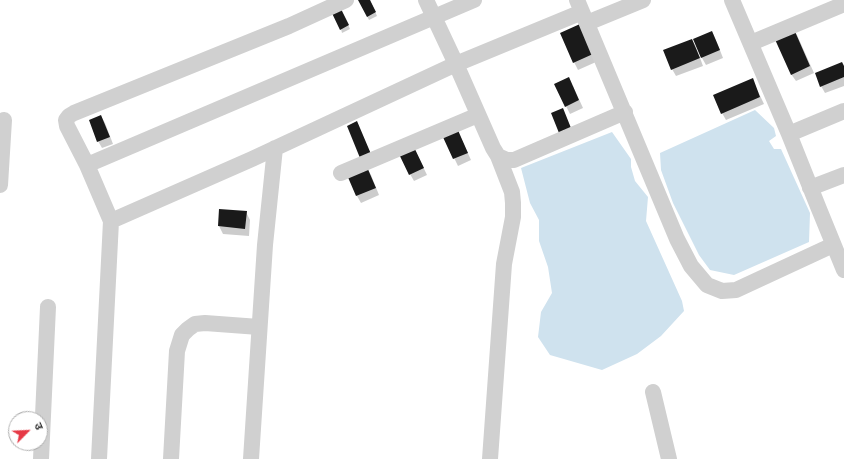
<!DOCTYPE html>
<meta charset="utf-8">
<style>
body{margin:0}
#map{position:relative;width:844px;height:459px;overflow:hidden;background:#fff;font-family:"Alegreya Sans","Noto Sans Devanagari",sans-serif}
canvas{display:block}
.north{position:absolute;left:8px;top:411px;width:40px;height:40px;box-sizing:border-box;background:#fff;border:1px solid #adadad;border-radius:50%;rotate:66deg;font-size:11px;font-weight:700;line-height:16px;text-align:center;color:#333}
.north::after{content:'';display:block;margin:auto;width:14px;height:18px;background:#e63946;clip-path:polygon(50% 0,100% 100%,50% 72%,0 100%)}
</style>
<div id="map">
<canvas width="844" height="459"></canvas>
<div class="north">उ</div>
</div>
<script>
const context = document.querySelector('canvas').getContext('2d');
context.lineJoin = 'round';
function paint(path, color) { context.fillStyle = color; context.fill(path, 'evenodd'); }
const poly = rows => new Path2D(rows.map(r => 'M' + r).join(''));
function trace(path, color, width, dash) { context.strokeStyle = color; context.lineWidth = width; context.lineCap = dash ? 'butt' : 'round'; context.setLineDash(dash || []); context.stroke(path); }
const water = poly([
 [755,110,774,128,776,136,769,141,774,149,781,149,810,213,809,242,734,275,710,270,699,255,673,203,661,170,660,153],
 [612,132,631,159,631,167,635,181,648,197,646,221,682,301,684,311,661,336,637,354,602,370,550,355,538,337,541,312,552,293,548,267,539,241,539,220,530,203,521,168]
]);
const shadow = poly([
 [359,0,370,0,377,16,369,20],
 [341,9,350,29,342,33,341,29],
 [579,25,596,62,578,70,574,62],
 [793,28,797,35,814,73,796,81,791,74],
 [712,32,716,40,723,58,706,65,702,58,695,39],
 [692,40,696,47,703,66,676,76,672,69],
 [844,67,844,86,825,93,821,86],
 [752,79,764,104,726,120,722,113],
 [573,86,583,108,570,114,566,106],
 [101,116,105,123,113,144,102,148,98,141],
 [443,135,460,136,471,160,458,166],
 [413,146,427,175,414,181,410,174],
 [367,168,371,175,379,195,361,203,357,196,349,176],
 [220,210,246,212,250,220,249,236,223,234,219,226]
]);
const building = poly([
 [358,0,370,0,376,12,367,17],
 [339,5,349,25,340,30,330,9],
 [580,24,593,54,573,63,560,33],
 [793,27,810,66,791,75,773,35],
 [712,31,720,50,701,58,693,39],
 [692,39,700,58,671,70,663,50],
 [842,62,844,66,844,77,820,87,815,73],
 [569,77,579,100,565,107,554,84],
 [753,78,760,97,721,114,713,95],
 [563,108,571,128,559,133,551,113],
 [101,115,110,137,97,142,89,120],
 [357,121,371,154,360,158,347,126],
 [457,128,468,153,453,159,442,135],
 [413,145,424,168,409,175,398,152],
 [367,167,376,188,356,196,347,175],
 [219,209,247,211,245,229,218,226]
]);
const street = poly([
 [426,0,456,64,493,148,498,156,507,160,514,160,625,112],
 [577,0,677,239,691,266,707,285,722,291,736,290,833,245],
 [732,0,789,134,819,209,844,270],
 [587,23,643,0],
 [751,43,844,4],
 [789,134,844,111],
 [87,165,474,0],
 [341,173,478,115],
 [0,185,4,120],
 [810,188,844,175],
 [111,221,252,159,456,64,582,12],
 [653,392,669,459],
 [41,459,48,307],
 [99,459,111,221,87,165,67,126,66,120,69,116,74,113,289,26,346,0],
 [171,459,177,351,182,335,188,329,195,324,205,323,259,327],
 [251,459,265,245,275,148],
 [490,459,504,264,513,217,513,203,512,192,498,156]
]);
paint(water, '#cfe2ee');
paint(shadow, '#0003');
paint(building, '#1a1a1a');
trace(street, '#d0d0d0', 16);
</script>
